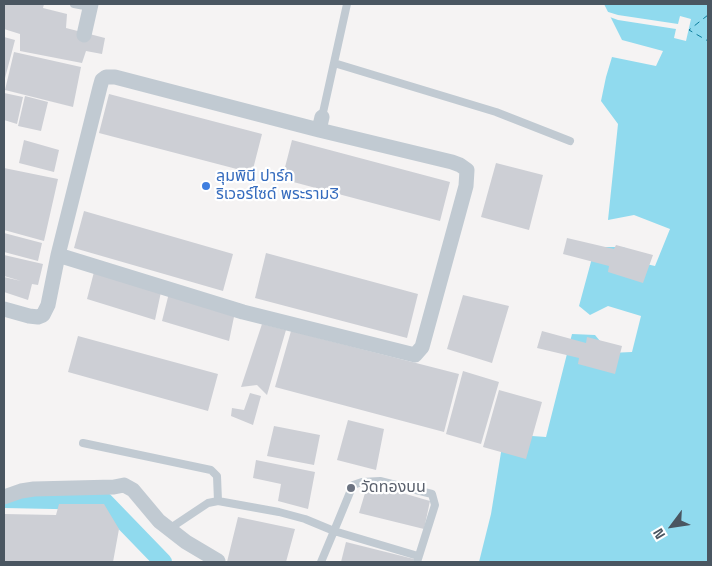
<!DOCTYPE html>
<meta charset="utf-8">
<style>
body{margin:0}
#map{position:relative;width:712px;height:566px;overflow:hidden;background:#f5f3f3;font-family:"Space Grotesk",sans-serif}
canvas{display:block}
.frame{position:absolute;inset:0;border:5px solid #4a5661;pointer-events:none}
.north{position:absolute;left:647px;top:501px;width:50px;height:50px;-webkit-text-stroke:4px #fff;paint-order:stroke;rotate:239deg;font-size:14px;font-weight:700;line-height:20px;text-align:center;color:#4a5661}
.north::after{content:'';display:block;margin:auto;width:18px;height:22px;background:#4a5661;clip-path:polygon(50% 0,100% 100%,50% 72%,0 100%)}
</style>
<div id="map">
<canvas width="712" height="566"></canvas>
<div class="frame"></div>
<div class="north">N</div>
</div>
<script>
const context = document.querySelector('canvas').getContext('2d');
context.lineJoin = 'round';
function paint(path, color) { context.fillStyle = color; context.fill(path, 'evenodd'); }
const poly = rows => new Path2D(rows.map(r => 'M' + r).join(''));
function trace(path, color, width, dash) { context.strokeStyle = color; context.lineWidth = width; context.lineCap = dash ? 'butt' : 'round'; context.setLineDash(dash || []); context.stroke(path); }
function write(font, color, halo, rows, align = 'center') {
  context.font = font + ' "Space Grotesk","Noto Sans Thai",sans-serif'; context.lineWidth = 4.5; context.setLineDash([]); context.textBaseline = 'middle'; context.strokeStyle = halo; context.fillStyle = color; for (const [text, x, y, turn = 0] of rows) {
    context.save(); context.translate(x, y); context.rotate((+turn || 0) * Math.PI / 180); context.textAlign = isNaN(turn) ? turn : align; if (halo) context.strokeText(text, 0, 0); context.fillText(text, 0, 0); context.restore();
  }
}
const water = poly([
 [604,4,708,4,708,562,479,562,491,514,504,434,546,437,572,334,595,335,610,353,632,352,641,316,608,306,590,315,579,306,595,247,624,247,633,261,655,266,670,229,634,215,608,220,618,124,601,101,606,77,612,57,656,66,663,51,622,40]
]);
const pier = poly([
 [605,11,618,15,678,24,680,16,691,19,686,41,674,38,676,29,618,20,607,16]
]);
const canal = poly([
 [4,499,104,501,163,562]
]);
const ferry = poly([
 [708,15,689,30,708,41]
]);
const building = poly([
 [4,4,44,4,43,8,67,14,66,28,105,38,102,54,86,51,82,63,20,51,20,34,4,29],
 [4,37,15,40,4,82],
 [14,52,81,67,73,107,5,90],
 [4,93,23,97,17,124,4,120],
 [109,94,262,134,252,173,99,133],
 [25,96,48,102,41,131,18,126],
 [24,140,59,150,54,172,19,163],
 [292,140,450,182,440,221,282,179],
 [496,163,543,175,529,230,481,217],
 [4,168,58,179,44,241,4,230],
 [84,211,233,254,223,291,74,248],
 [4,233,42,243,38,261,4,252],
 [567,238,614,249,616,245,653,255,643,283,608,272,609,266,563,254],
 [266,253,418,294,407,338,255,298],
 [4,255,43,264,38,285,32,284,28,300,4,292,4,277,21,281,4,276],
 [94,272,161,292,155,320,87,299],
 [169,293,235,312,229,341,162,321],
 [463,295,509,306,492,363,447,349],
 [262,324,286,330,267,395,257,385,241,387],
 [291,331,459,374,444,432,275,387],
 [542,331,586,343,587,337,622,346,615,374,578,364,579,358,537,348],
 [78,336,218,374,208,411,68,372],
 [463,371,499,382,481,444,446,434],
 [499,390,542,402,526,459,483,447],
 [250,393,261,396,253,425,231,416,232,408,244,410],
 [348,420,384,429,376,470,337,460],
 [274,426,320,435,314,465,267,456],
 [256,460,315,472,308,509,278,501,281,484,253,478],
 [368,483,430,501,424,529,359,513],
 [59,504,104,504,119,529,113,562,4,562,4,514,56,515],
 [238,517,295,529,286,562,227,562],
 [346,542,414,559,413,562,341,562]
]);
const service = poly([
 [74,4,90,7],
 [334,63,496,112,570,141],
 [322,117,347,4],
 [83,443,211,470,217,476,218,501],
 [169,529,208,503,218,501,279,512,305,519,334,531,321,562],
 [417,562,435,505,432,494,380,481,362,482,353,485,334,531,418,556]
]);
const minor = poly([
 [84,35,91,4],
 [58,255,100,87,102,80,106,77,115,77,319,130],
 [4,309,29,316,38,317,43,315,48,305,58,255,243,312,415,355,422,347,466,186,467,170,460,165,452,162,319,130,322,117],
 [4,497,21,491,34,489,114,487,124,485,133,490,159,521,186,542,218,561]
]);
const markers = [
 [206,186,5,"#3f7fe0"],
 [351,488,5,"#6b7280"]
];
const shopNames = [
 ["ลุมพินี ปาร์ก",216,177],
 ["ริเวอร์ไซด์ พระราม3",216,195]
];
const worshipNames = [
 ["วัดทองบน",361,488]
];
paint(water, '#90daee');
paint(pier, '#f5f3f3');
trace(canal, '#90daee', 18);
trace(ferry, '#0c7c9b', 1, [6, 5]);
paint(building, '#cdcfd5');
trace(service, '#c1cad2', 8);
trace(minor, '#c1cad2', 15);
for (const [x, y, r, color] of markers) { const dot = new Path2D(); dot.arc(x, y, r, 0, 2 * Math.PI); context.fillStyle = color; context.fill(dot); trace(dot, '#fff', 2); }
write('16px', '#366cbe', '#fff', shopNames, 'left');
write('16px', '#5b616d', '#fff', worshipNames, 'left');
</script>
